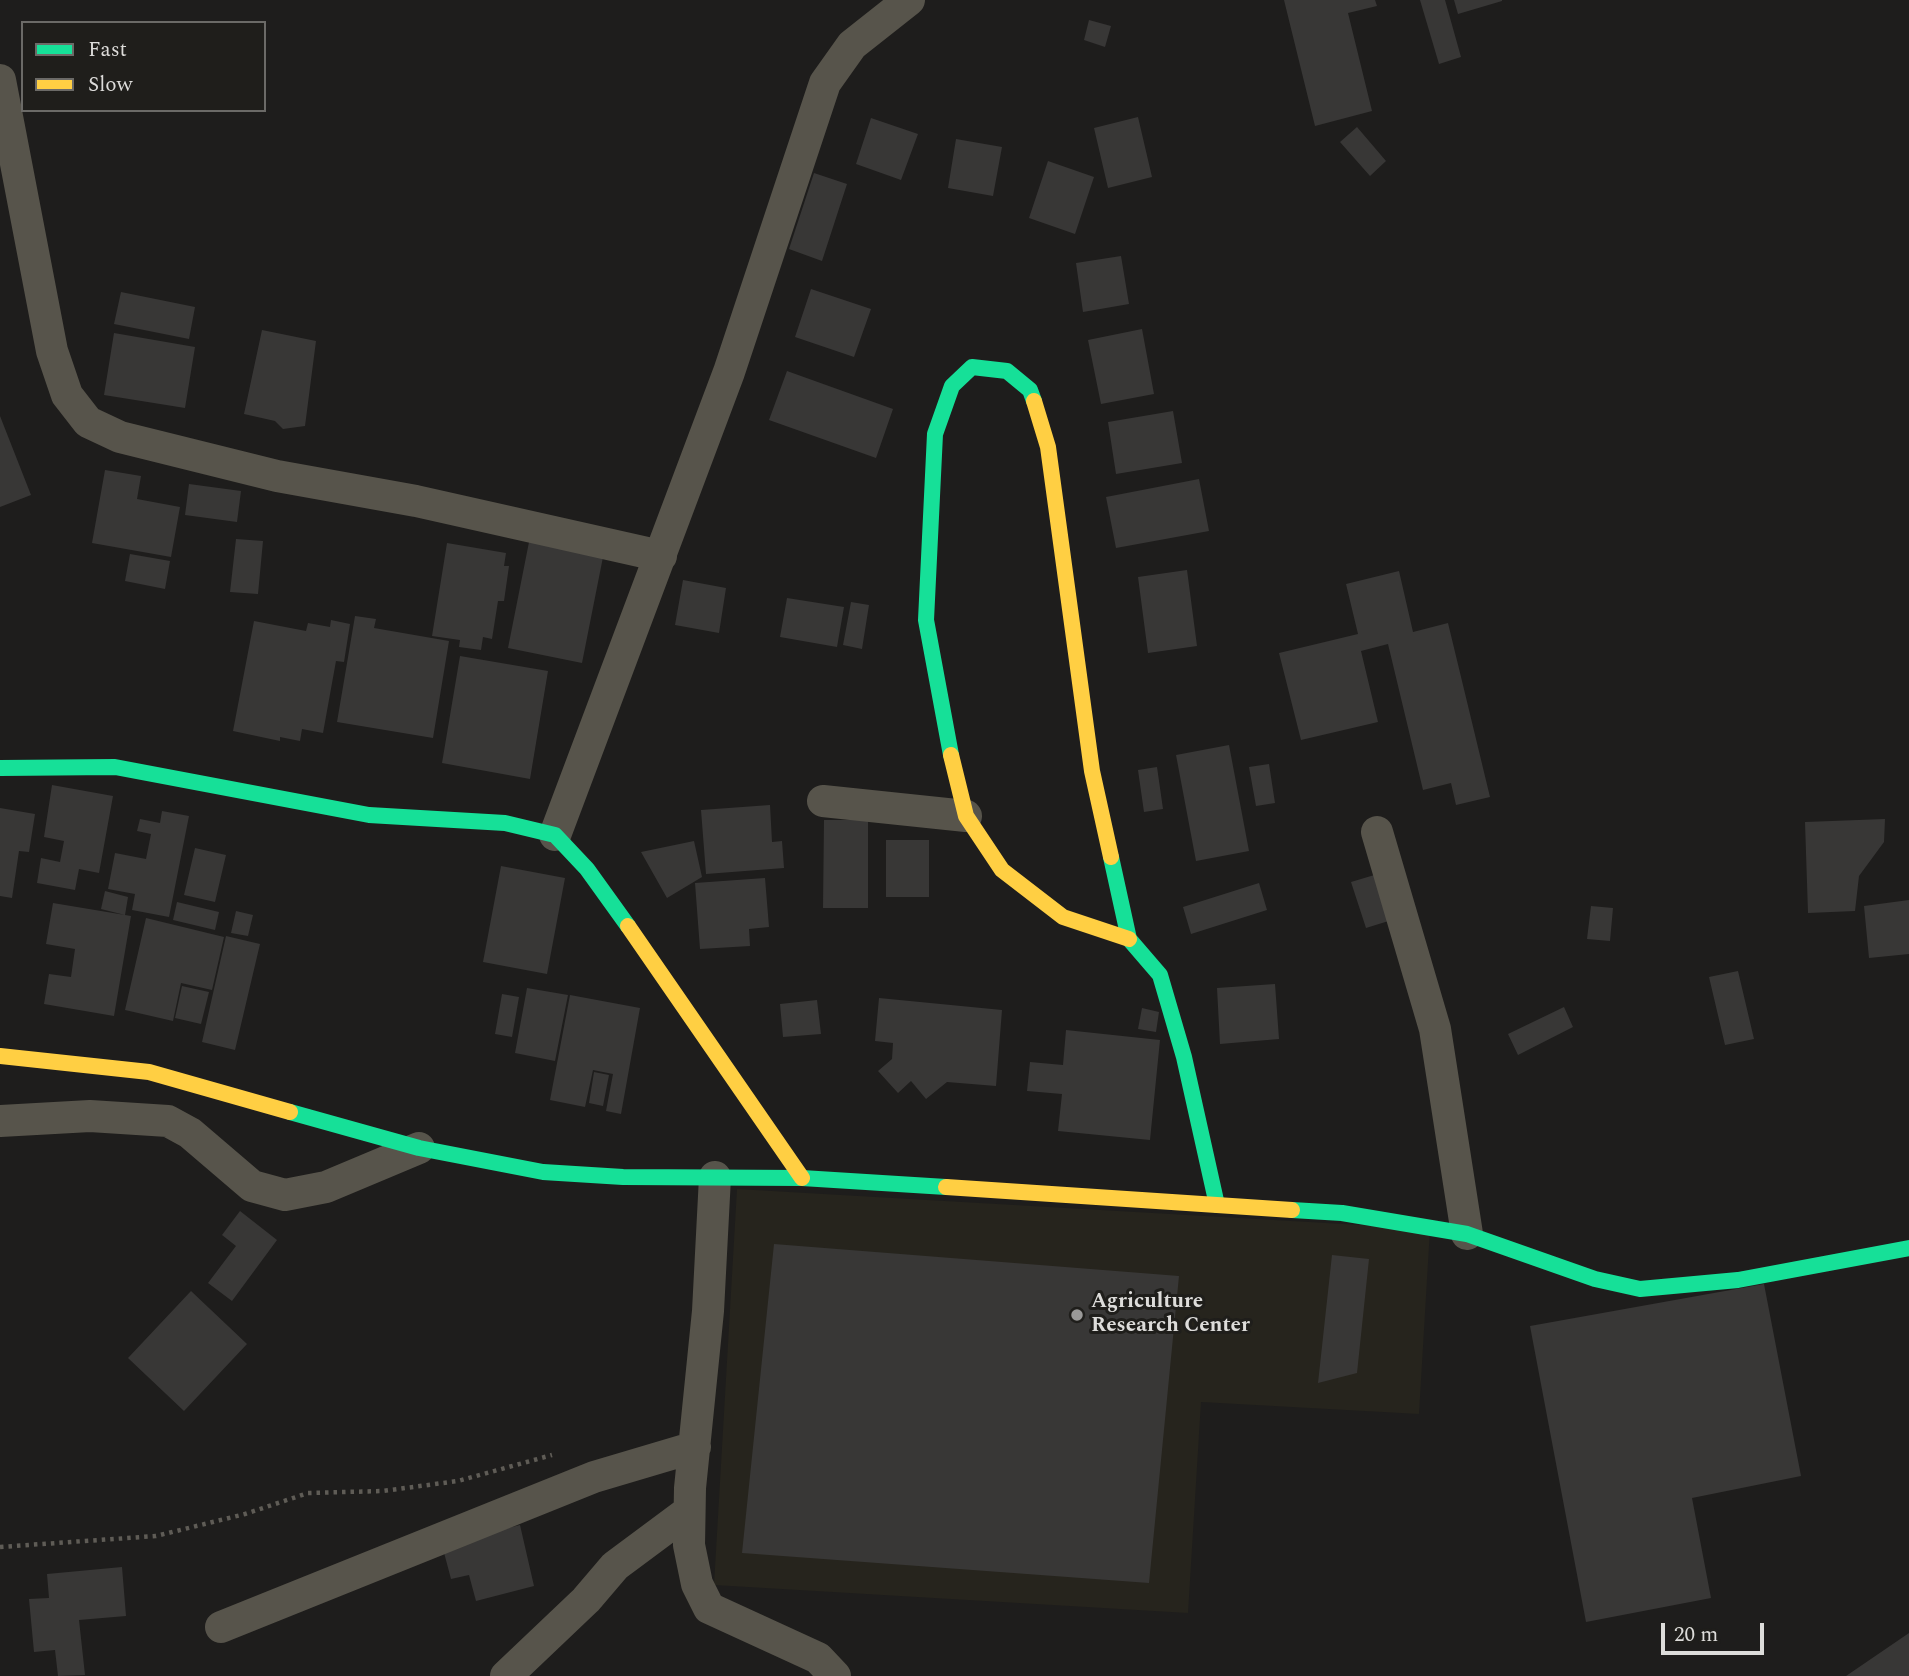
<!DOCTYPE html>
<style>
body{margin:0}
#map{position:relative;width:1909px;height:1676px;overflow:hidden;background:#1e1d1c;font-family:Spectral,serif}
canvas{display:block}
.legend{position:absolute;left:21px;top:21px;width:245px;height:91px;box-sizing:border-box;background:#1f1e1b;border:2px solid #6b6a67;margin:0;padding:9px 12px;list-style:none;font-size:21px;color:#dddcda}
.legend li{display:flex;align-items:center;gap:14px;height:35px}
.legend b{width:35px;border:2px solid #6b6a67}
.scale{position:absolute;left:1661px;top:1623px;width:103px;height:32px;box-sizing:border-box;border:4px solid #dddcda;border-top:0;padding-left:9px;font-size:21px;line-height:24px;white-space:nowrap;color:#dddcda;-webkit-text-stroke:5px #1f1e1b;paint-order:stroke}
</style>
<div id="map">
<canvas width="1909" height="1676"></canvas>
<ul class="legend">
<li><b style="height:9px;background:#16e098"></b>Fast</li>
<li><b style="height:9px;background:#ffcf43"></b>Slow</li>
</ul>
<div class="scale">20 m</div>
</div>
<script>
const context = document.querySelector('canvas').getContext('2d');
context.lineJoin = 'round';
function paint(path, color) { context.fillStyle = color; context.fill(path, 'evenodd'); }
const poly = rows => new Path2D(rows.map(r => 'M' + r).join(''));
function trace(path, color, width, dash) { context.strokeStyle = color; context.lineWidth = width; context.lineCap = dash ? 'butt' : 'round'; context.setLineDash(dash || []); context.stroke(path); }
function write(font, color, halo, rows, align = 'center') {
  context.font = font + ' Spectral,serif'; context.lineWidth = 6; context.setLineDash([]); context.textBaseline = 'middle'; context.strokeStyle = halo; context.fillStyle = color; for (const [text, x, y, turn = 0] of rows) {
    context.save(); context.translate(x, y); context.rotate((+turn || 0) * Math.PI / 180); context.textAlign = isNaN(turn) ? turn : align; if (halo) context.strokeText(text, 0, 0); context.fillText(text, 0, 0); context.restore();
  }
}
const built = poly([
 [737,1189,1430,1229,1419,1414,1201,1402,1188,1613,714,1585]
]);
const building = poly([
 [1284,0,1375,0,1377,6,1348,13,1372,111,1315,126],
 [1420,0,1445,0,1461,57,1439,64],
 [1454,0,1502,0,1502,1,1458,14],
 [1089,20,1111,26,1105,47,1084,40],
 [1138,117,1152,177,1108,188,1094,128],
 [871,118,918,134,901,180,856,164],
 [1357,127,1386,161,1370,176,1340,142],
 [956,139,1002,147,993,196,948,188],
 [1048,161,1094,177,1075,234,1029,218],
 [814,173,847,184,822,261,789,249],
 [1121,256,1129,304,1083,312,1076,263],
 [811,289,871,309,854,357,795,337],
 [121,292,195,307,189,339,114,324],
 [1142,329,1154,394,1101,404,1088,340],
 [262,330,316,341,305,426,283,429,275,421,244,414],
 [114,333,195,347,185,408,104,395],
 [787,371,893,409,876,458,769,420],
 [1173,411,1182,463,1116,474,1108,422],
 [0,416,31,495,0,507],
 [105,470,141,476,137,499,180,507,171,557,92,543],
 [1199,479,1209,531,1116,548,1106,497],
 [189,484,241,491,237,522,185,515],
 [530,537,604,552,582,663,508,648],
 [236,539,263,541,258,594,230,592],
 [447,543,506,553,504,566,509,566,504,601,498,601,492,639,483,637,481,650,459,647,460,640,432,636],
 [130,554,170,561,165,589,125,581],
 [1187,570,1197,646,1148,653,1138,577],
 [1399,571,1413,632,1448,623,1490,797,1456,805,1451,783,1423,790,1388,644,1361,651,1378,722,1301,740,1279,653,1358,634,1346,584],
 [683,580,726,588,719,633,675,625],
 [787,598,844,607,837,647,780,637],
 [851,602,869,605,862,649,843,645],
 [355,616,376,619,374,628,449,641,433,738,337,722],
 [331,620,350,624,344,662,336,661,323,733,302,729,300,741,280,737,280,741,233,731,254,621,306,631,308,623,330,627],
 [460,656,548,671,530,779,442,763],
 [1229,745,1249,851,1196,861,1176,755],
 [1269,764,1275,803,1256,806,1249,767],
 [1157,767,1163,809,1144,812,1138,770],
 [52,785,113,796,99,873,79,869,75,890,37,883,41,858,60,862,64,841,44,837],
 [770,805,772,842,782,841,784,868,706,874,701,810],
 [0,808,35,814,29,852,19,851,12,898,0,896],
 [162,811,189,816,169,917,132,910,135,894,108,889,115,853,146,859,151,834,137,831,140,819,160,823],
 [1885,819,1884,842,1859,876,1855,911,1808,913,1805,822],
 [824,820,868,820,868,908,823,908],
 [886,840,929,840,929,897,886,897],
 [694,841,702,877,667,898,641,852],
 [195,848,226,855,215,902,184,895],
 [501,866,565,878,547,974,483,962],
 [1381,873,1395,919,1366,928,1351,882],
 [765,878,769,927,749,929,750,946,700,949,695,883],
 [1259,883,1267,910,1191,934,1183,907],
 [105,891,128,897,125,915,101,909],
 [1909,900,1909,954,1869,958,1864,906],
 [177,902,219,912,215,930,173,920],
 [53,903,131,916,114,1016,44,1004,49,974,71,977,75,949,46,944],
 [1591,906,1613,908,1610,941,1587,939],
 [236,911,253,915,248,936,231,933],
 [146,918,224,937,212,990,181,983,173,1021,125,1010],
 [226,936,260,944,235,1050,202,1042],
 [1738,971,1754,1039,1725,1045,1709,977],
 [1275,984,1279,1039,1220,1044,1217,988],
 [182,986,209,992,201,1024,175,1018],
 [527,988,568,995,555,1061,515,1053],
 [502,994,519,997,512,1037,495,1034],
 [570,995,640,1008,621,1114,606,1111,613,1074,593,1070,585,1107,550,1100],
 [879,998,1002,1010,996,1086,947,1082,926,1099,911,1081,898,1093,878,1071,892,1059,893,1043,875,1041],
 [817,1000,821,1034,783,1037,780,1004],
 [1564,1007,1573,1027,1518,1055,1508,1034],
 [1142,1008,1159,1012,1156,1032,1138,1029],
 [1066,1030,1160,1040,1150,1140,1058,1131,1062,1094,1027,1091,1030,1062,1063,1065],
 [594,1072,609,1075,603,1106,589,1103],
 [240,1211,277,1240,232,1301,208,1283,236,1246,222,1235],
 [774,1244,1179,1276,1149,1583,742,1553],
 [1332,1255,1369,1259,1357,1373,1318,1383],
 [1764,1284,1801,1476,1692,1498,1711,1598,1586,1622,1530,1326],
 [191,1291,247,1344,184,1411,128,1358],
 [520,1525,534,1586,476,1601,469,1575,451,1579,442,1545],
 [122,1567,126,1616,79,1620,85,1675,58,1676,55,1650,34,1652,29,1599,49,1598,47,1574],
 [1909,1633,1909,1676,1846,1676]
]);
const path = poly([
 [0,1547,156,1536,245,1514,308,1493,383,1491,458,1481,552,1455]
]);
const street = poly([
 [0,80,52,351,67,395,88,422,120,437,277,476,416,501,661,556],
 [823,801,966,816],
 [1377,832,1435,1029,1467,1234],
 [555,835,729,372,825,83,852,45,909,0],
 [0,1121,90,1116,168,1121,190,1133,252,1186,285,1195,326,1187,419,1148],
 [715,1177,708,1311,690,1488,689,1545,697,1584,709,1608,818,1658,835,1676],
 [221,1627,594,1477,695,1447],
 [506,1676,586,1600,615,1566,689,1511]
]);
const fast = poly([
 [951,755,926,620,935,434,952,386,972,367,1007,371,1030,390,1034,401],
 [0,768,115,767,369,815,505,823,555,835,587,869,628,926],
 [1111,857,1129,939,1160,975,1184,1057,1217,1205],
 [290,1112,419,1148,543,1172,623,1177,802,1178,946,1187],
 [1292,1210,1342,1213,1467,1234,1595,1279,1640,1289,1738,1280,1909,1248]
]);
const slow = poly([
 [1034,401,1048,447,1092,771,1111,857],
 [951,755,966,816,1002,870,1063,917,1129,939],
 [628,926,802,1178],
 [0,1056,149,1072,290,1112],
 [946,1187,1292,1210]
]);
const markers = [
 [1077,1315,7,"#9a9998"]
];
const poiNames = [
 ["Agriculture",1091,1303],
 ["Research Center",1091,1327]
];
paint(built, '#26241d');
paint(building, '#383736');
trace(path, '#5f5c56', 4.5, [3.5, 5]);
trace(street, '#57544b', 32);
trace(fast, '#16e098', 16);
trace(slow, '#ffcf43', 16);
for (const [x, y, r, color] of markers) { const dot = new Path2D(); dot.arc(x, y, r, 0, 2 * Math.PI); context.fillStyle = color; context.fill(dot); trace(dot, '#1f1e1b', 2.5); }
write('bold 21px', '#dddcda', '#1f1e1b', poiNames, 'left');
</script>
